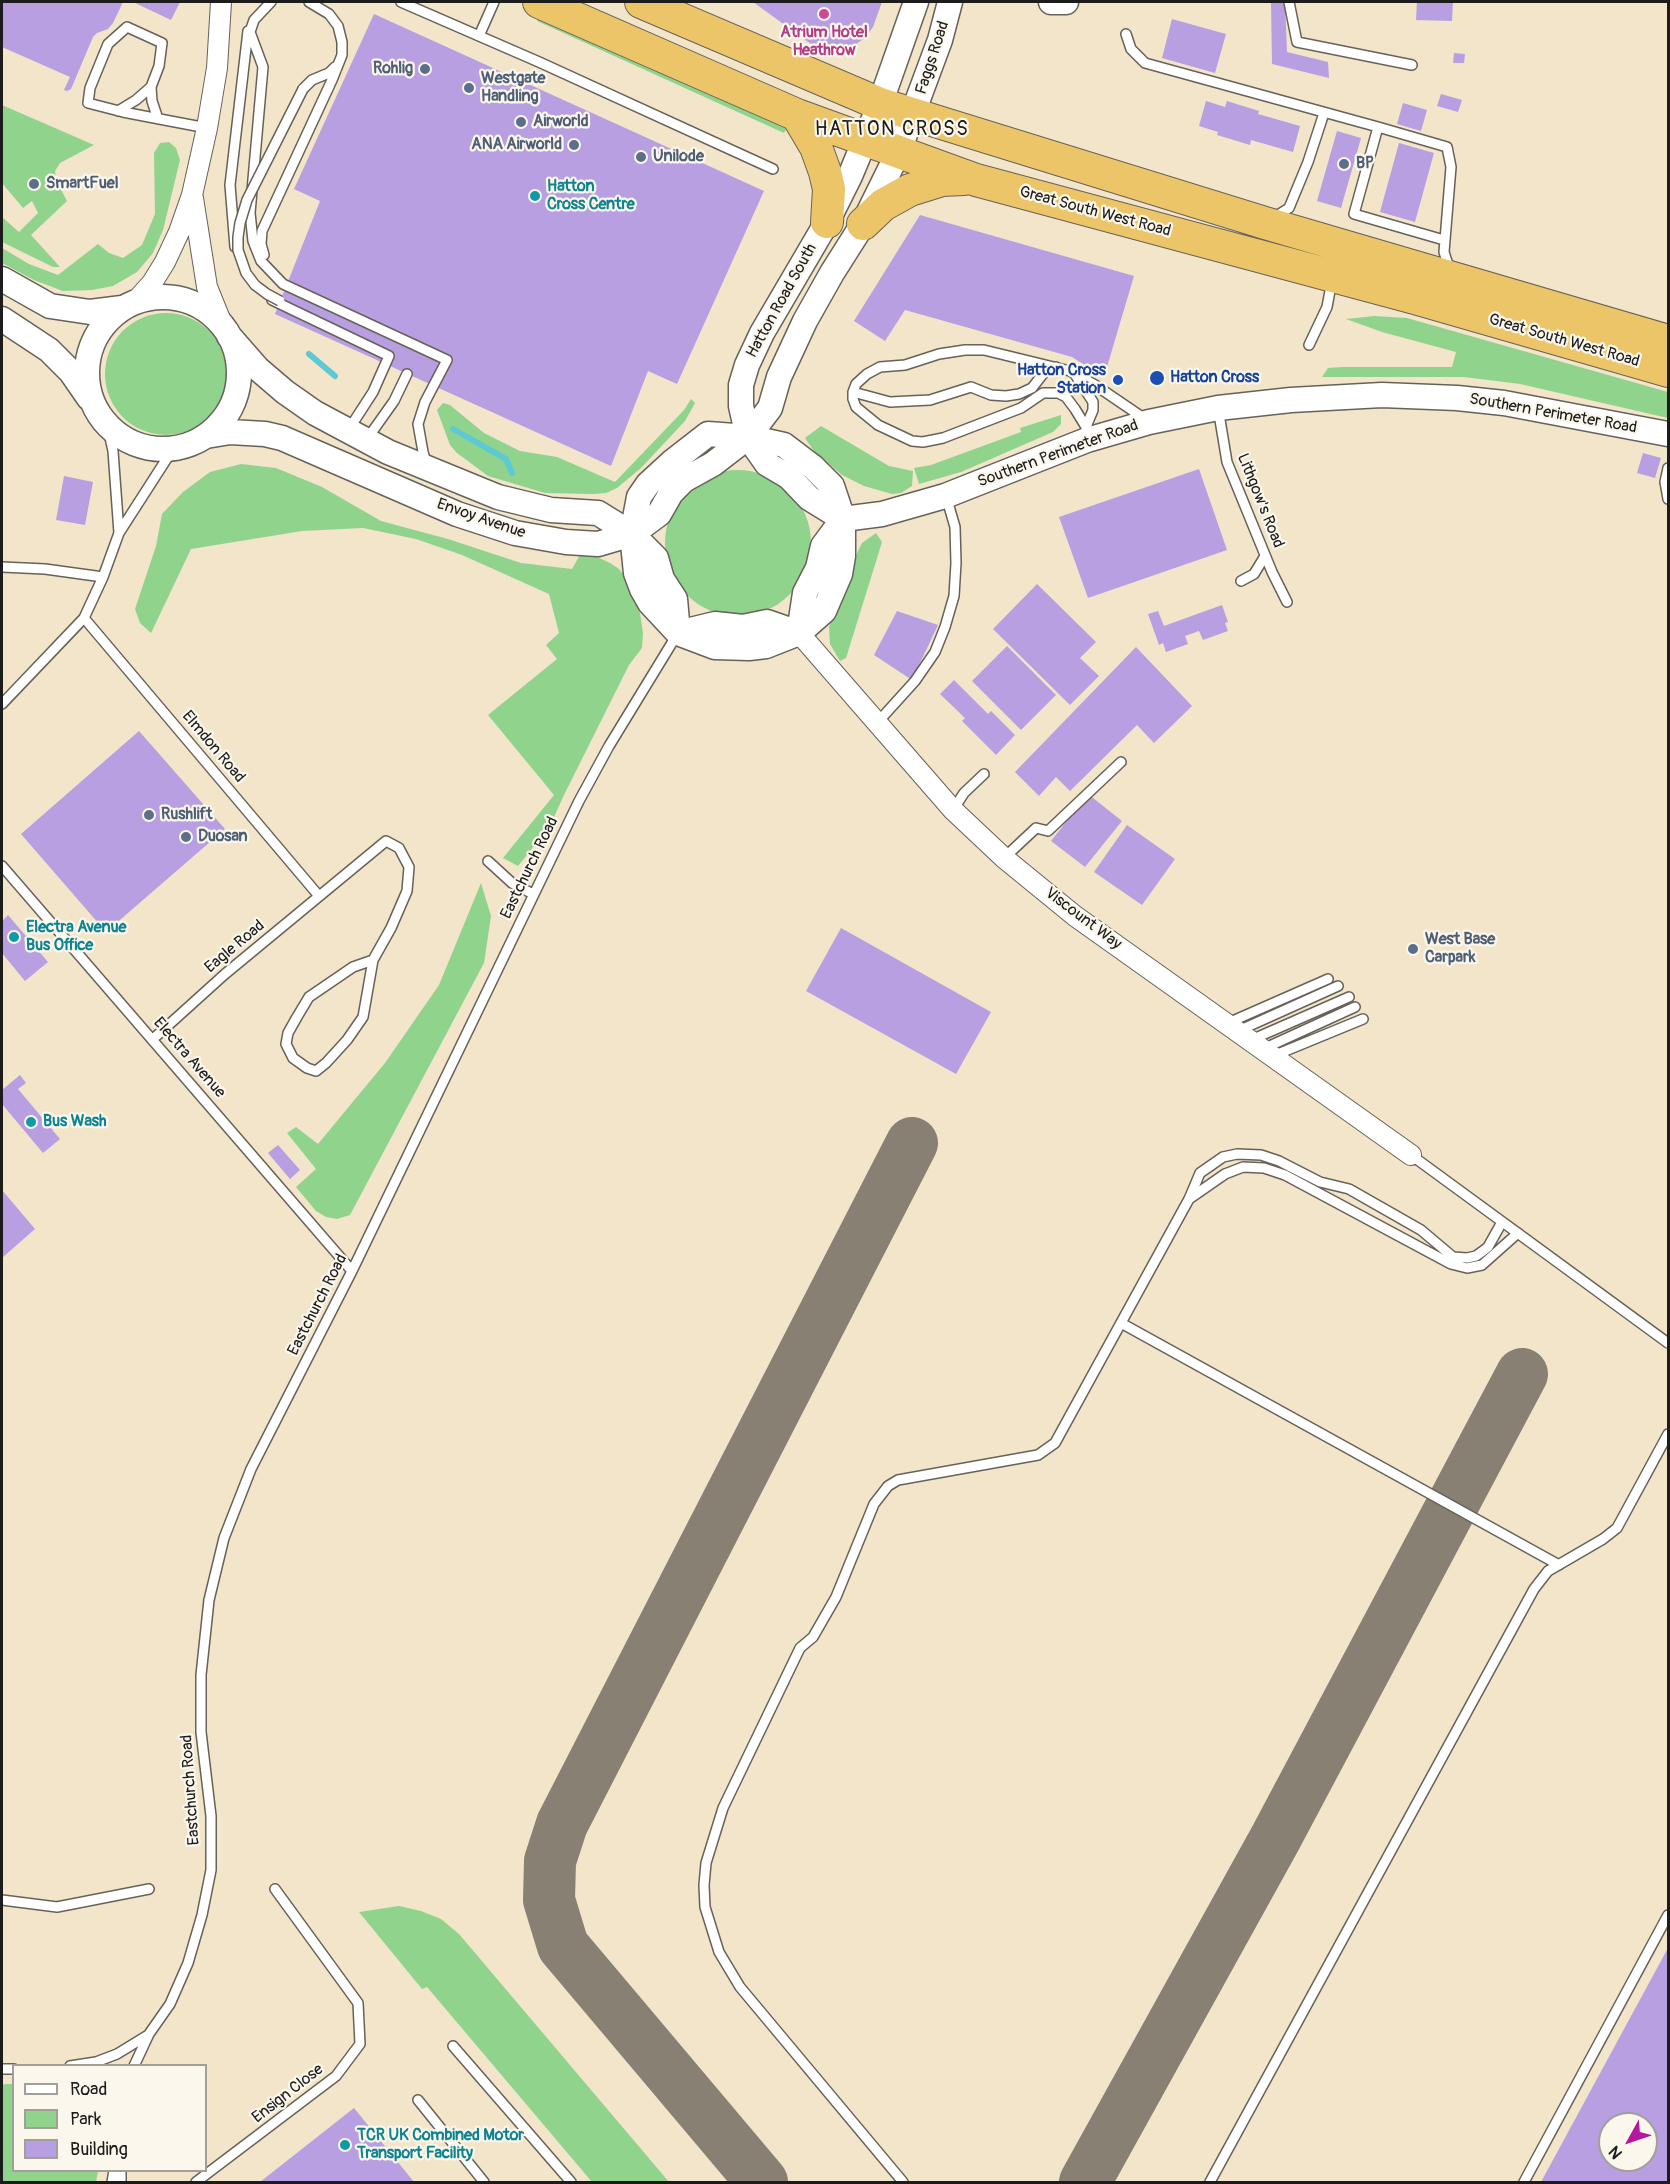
<!DOCTYPE html>
<style>
body{margin:0}
#map{position:relative;width:1670px;height:2184px;overflow:hidden;background:#f2e5ca;font-family:Pangolin,sans-serif}
canvas{display:block}
.frame{position:absolute;inset:0;border:3px solid #1c1c1c;pointer-events:none}
.legend{position:absolute;left:12px;top:2064px;width:195px;height:108px;box-sizing:border-box;background:#fbf7ec;border:2px solid #a29f99;margin:0;padding:8px 10px;list-style:none;font-size:18px;color:#1c1c1c}
.legend li{display:flex;align-items:center;gap:12px;height:30px}
.legend b{width:30px;border:2px solid #a29f99}
.north{position:absolute;left:1598px;top:2112px;width:60px;height:60px;box-sizing:border-box;background:#fbf7ec;border:2px solid #a29f99;border-radius:50%;rotate:230deg;font-size:16px;font-weight:700;line-height:24px;text-align:center;color:#1c1c1c}
.north::after{content:'';display:block;margin:auto;width:21px;height:27px;background:#b5179e;clip-path:polygon(50% 0,100% 100%,50% 72%,0 100%)}
</style>
<div id="map">
<canvas width="1670" height="2184"></canvas>
<div class="frame"></div>
<ul class="legend">
<li><b style="height:8px;background:#fff"></b>Road</li>
<li><b style="height:16px;background:#90d38c"></b>Park</li>
<li><b style="height:16px;background:#b79fe2"></b>Building</li>
</ul>
<div class="north">N</div>
</div>
<script>
const context = document.querySelector('canvas').getContext('2d');
context.lineJoin = 'round';
function paint(path, color) { context.fillStyle = color; context.fill(path, 'evenodd'); }
const poly = rows => new Path2D(rows.map(r => 'M' + r).join(''));
function trace(path, color, width, dash) { context.strokeStyle = color; context.lineWidth = width; context.lineCap = dash ? 'butt' : 'round'; context.setLineDash(dash || []); context.stroke(path); }
function write(font, color, halo, rows, align = 'center') {
  context.font = font + ' Pangolin,sans-serif'; context.lineWidth = 4.5; context.setLineDash([]); context.textBaseline = 'middle'; context.strokeStyle = halo; context.fillStyle = color; for (const [text, x, y, turn = 0] of rows) {
    context.save(); context.translate(x, y); context.rotate((+turn || 0) * Math.PI / 180); context.textAlign = isNaN(turn) ? turn : align; if (halo) context.strokeText(text, 0, 0); context.fillText(text, 0, 0); context.restore();
  }
}
const green = poly([
 [540,15,773,121,787,128,784,133,537,21],
 [2,105,94,145,60,163,55,171,56,180,67,201,31,235,60,267,53,267,2,242,2,217,19,232,38,213,32,201,23,208,2,183],
 [169,142,176,148,180,160,163,230,153,253,137,272,113,286,92,290,63,291,34,280,2,263,2,248,29,264,58,275,98,244,109,253,123,258,142,245,155,214,154,153,160,143],
 '105 374a61 61 0 1 1 122 0a61 61 0 1 1-122 0Z',
 [1374,316,1407,318,1668,392,1668,418,1520,384,1464,377,1322,377,1328,368,1342,367,1452,367,1456,352,1382,332,1346,319],
 [691,399,695,403,685,421,641,468,617,488,606,493,593,494,545,493,488,476,457,453,450,445,437,410,443,403,450,405,484,433,520,451,557,457,615,482,684,410],
 [1061,415,1061,424,1053,432,961,472,919,484,914,468,931,465,1021,432,1020,428],
 [821,426,889,466,913,471,912,486,901,493,892,494,864,486,842,475,814,451,805,438],
 [241,464,276,468,322,487,381,521,448,539,521,563,572,569,581,553,597,557,610,563,619,569,627,579,640,613,643,633,642,648,629,665,564,795,550,826,518,866,503,858,554,795,488,715,557,659,546,645,559,633,549,594,462,555,416,539,363,528,302,531,191,549,151,633,140,623,135,609,156,546,162,514,183,492,210,472],
 '665 543a73 73 0 1 1 146 0a73 73 0 1 1-146 0Z',
 [876,533,882,542,846,658,840,661,830,644,829,627,858,551,862,543],
 [481,883,491,916,484,963,350,1215,337,1219,326,1217,316,1211,296,1187,316,1169,287,1133,296,1127,318,1144,385,1063,439,985],
 [399,1906,421,1911,441,1919,459,1934,669,2182,592,2182,427,1987,422,1989,359,1912],
 [6,2084,13,2084,14,2170,98,2171,96,2182,2,2182,2,2085]
]);
const stream = poly([
 [309,354,335,376],
 [453,429,506,459,512,473]
]);
const taxiway = poly([
 [762,2182,563,1946,549,1900,550,1861,562,1824,912,1143],
 [1085,2182,1275,1839,1522,1374]
]);
const building = poly([
 [2,2,123,2,113,23,108,29,97,33,93,37,71,89,67,91,64,90,70,77,2,47],
 [133,2,180,2,171,20],
 [753,2,882,2,873,27,866,37,852,47,841,51,830,51,811,44],
 [1271,2,1285,2,1287,52,1328,62,1329,78,1272,64],
 [1417,2,1453,2,1452,21,1416,20],
 [374,14,764,191,677,384,648,371,611,466,275,314,320,201,294,189],
 [1172,19,1226,34,1215,73,1162,58],
 [1454,53,1465,54,1464,63,1453,63],
 [1441,94,1462,100,1458,112,1437,106],
 [1206,101,1225,107,1227,101,1259,111,1258,114,1300,126,1293,152,1251,140,1250,145,1217,135,1218,132,1199,126],
 [1403,103,1427,110,1421,131,1397,124],
 [1337,131,1361,138,1341,208,1317,201],
 [1399,143,1434,153,1415,222,1380,212],
 [920,215,1134,276,1104,377,1072,357,905,310,885,341,854,321],
 [1643,453,1661,458,1655,478,1637,473],
 [1199,469,1227,550,1088,598,1059,517],
 [64,476,93,482,85,525,56,520],
 [1037,584,1096,642,1080,658,1099,676,1070,705,993,629],
 [1222,605,1228,622,1225,623,1228,631,1203,640,1199,631,1185,636,1188,644,1166,652,1163,643,1159,645,1148,614,1158,611,1164,626],
 [897,611,938,625,912,680,874,655],
 [1007,646,1056,695,1021,730,972,681],
 [1136,647,1192,706,1154,743,1137,725,1070,791,1056,777,1039,796,1015,772],
 [954,680,988,714,991,711,1015,735,996,755,962,721,965,718,940,694],
 [139,731,225,829,106,932,21,834],
 [1088,794,1122,821,1085,867,1051,841],
 [1127,825,1175,859,1142,905,1094,872],
 [8,915,48,962,25,981,2,953,2,921],
 [841,928,991,1012,956,1074,806,991],
 [20,1075,26,1083,18,1089,60,1139,43,1153,2,1104,2,1090],
 [278,1145,300,1170,290,1179,268,1153],
 [2,1190,35,1229,2,1258],
 [1668,1948,1668,2182,1541,2182],
 [1610,2124,1646,2124,1646,2160,1610,2160],
 [354,2108,414,2182,260,2182]
]);
const service = poly([
 [271,2,254,20,250,32,263,67,250,213,253,241,261,261,283,284,447,360,425,402,418,424,423,452,426,463],
 [401,2,539,62,773,169],
 [1289,2,1297,42,1412,65],
 [1126,34,1131,49,1145,63,1378,127,1354,214,1444,240],
 [479,36,494,2],
 [303,89,312,80,329,73,335,67],
 [118,111,136,100,151,87],
 [158,119,152,101,151,87,159,66,162,43,127,27,108,44,90,88,88,103,123,112,170,121,207,128],
 [1378,127,1447,147,1451,167,1444,252,1450,271],
 [1273,218,1289,208,1308,162,1324,113],
 [235,247,230,185,248,31],
 [264,255,261,244,262,231,332,80,342,55,342,42,338,26,329,14,309,2],
 [272,300,389,356,373,392,349,429],
 [1309,345,1327,307,1332,280],
 [1076,376,1093,402,1093,410,1086,427],
 [853,392,890,402,930,400,971,387,991,395,1006,396,1019,394,1032,388,1046,370,1056,367],
 [1218,408,1227,462,1272,572,1287,602],
 [107,424,113,451,119,533],
 [1087,438,1086,427,1075,409,1066,397,1058,393,1043,393,1021,408,943,438,923,442,912,441,878,425,856,407,853,399,853,392,856,384,867,374,880,367,905,365,939,354,965,350,984,350,1070,371,1095,385,1145,419],
 [367,439,394,401,407,374],
 [1668,468,1665,482,1668,499],
 [2,567,45,569,103,577],
 [1241,581,1254,574,1265,556],
 [84,618,319,896],
 [2,704,84,618,103,577,119,533,173,449],
 [877,723,915,681,935,652,945,627,954,596,956,563,955,527,946,496],
 [953,810,964,793,984,774],
 [1004,858,1036,828,1048,831,1121,762],
 [488,861,512,883,533,894],
 [2,866,352,1271],
 [1228,1023,1328,979],
 [1238,1031,1338,986],
 [153,1039,225,974,386,841,399,848,409,867,407,891,391,928,373,960,363,1017,347,1040,326,1063,316,1071,307,1068,293,1058,286,1044,288,1033,297,1017,309,997,353,967,373,960],
 [1251,1040,1349,997],
 [1263,1049,1355,1007],
 [1273,1056,1363,1019],
 [1411,1155,1668,1343],
 [1189,1199,1225,1174,1243,1167,1264,1168,1285,1175,1451,1264,1467,1268,1482,1265,1518,1233],
 [1121,1323,1559,1565],
 [2,1900,57,1907,149,1889],
 [453,2046,571,2182],
 [70,2066,96,2062,117,2054,148,2035],
 [134,2066,149,2034,170,2004,188,1963,202,1915,211,1870,211,1816,201,1732,201,1675,209,1600,224,1538,251,1469,352,1271,579,801,609,746,678,633],
 [2,2069,14,2069],
 [418,2100,484,2182],
 [121,2170,121,2182],
 [112,2182,114,2170],
 [196,2182,336,2076,360,2044,358,2003,275,1889],
 [903,2182,740,1987,719,1952,705,1907,704,1885,706,1863,723,1808,800,1648,813,1637,836,1597,874,1504,888,1486,898,1480,1038,1455,1055,1443,1189,1199,1200,1173,1223,1157,1237,1154,1261,1155,1279,1161,1320,1182,1349,1189,1421,1230,1453,1257,1467,1258,1476,1256,1483,1251,1488,1247,1502,1222],
 [1210,2182,1534,1589,1548,1571,1603,1539,1617,1528,1668,1434],
 [1524,2182,1668,1915]
]);
const minor = poly([
 [193,198,207,287,222,324],
 [135,302,152,283,165,262,179,232,192,195,207,128,217,68,221,2],
 [799,633,953,810,1004,858,1075,916,1411,1155]
]);
const tertiary = poly([
 [1051,2,1066,2],
 [2,279,50,306,90,312,122,308],
 '87 373a76 76 0 1 1 152 0a76 76 0 1 1-152 0Z',
 [2,319,49,350,71,372,89,398],
 [229,336,257,368,285,392,315,413,388,452,498,497,551,510,598,513,632,534,656,558,662,579,675,599,678,633],
 [708,434,748,437,784,445,813,467,832,486,843,519,843,556,840,574,824,611,799,633,766,646,749,648,715,647,678,633,650,603,642,589,636,573,632,534,639,497,648,484,672,462,708,434],
 [206,436,230,432,265,434,282,438,457,514,515,533,566,542,598,544,632,534,659,514,671,493,684,480,713,464,748,437,770,408,779,377,805,321,832,273,863,224,898,153,940,40,950,2],
 [843,519,882,514,945,496,1087,440,1149,422,1218,408,1291,400,1382,395,1457,398,1504,403,1668,434],
 [843,519,809,498,789,477,767,464,748,437,741,406,741,385,747,365,762,333,827,222,850,176,880,104,916,2],
 [678,633,715,624,743,627,767,622,799,633],
 [799,633,805,593,818,568,823,546,843,519]
]);
const trunk = poly([
 [539,2,797,115,976,180,1415,298,1668,371],
 [641,2,880,104,1265,223,1668,341],
 [797,115,816,147,825,172,829,189,827,222],
 [863,224,883,205,910,190,942,180,964,179]
]);
const serviceBridge = poly([
 [280,301,267,294,255,285,246,273,238,250,238,237,240,223,247,200,303,89]
]);
const markers = [
 [824,14,6,"#d1479c"],
 [425,69,6,"#5c6f8a"],
 [469,88,6,"#5c6f8a"],
 [521,122,6,"#5c6f8a"],
 [574,145,6,"#5c6f8a"],
 [641,157,6,"#5c6f8a"],
 [1344,164,6,"#5c6f8a"],
 [34,184,6,"#5c6f8a"],
 [535,196,6,"#0f9aa8"],
 [1157,378,8,"#1a4fb4"],
 [1118,380,6,"#1a4fb4"],
 [149,815,6,"#5c6f8a"],
 [186,837,6,"#5c6f8a"],
 [14,937,6,"#0f9aa8"],
 [1413,949,6,"#5c6f8a"],
 [31,1122,6,"#0f9aa8"],
 [345,2145,6,"#0f9aa8"]
];
const hotelNames = [
 ["Atrium Hotel",824,33],
 ["Heathrow",824,51]
];
const streetNames = [
 ["Faggs Road",933,58,-72],
 ["Great South West Road",1095,212,15],
 ["Hatton Road South",782,301,-61],
 ["Great South West Road",1564,341,16],
 ["Southern Perimeter Road",1553,414,10],
 ["Southern Perimeter Road",1058,454,-20],
 ["Lithgow's Road",1260,501,68],
 ["Envoy Avenue",481,519,19],
 ["Elmdon Road",213,747,50],
 ["Eastchurch Road",530,868,-64],
 ["Viscount Way",1083,919,37],
 ["Eagle Road",235,947,-40],
 ["Electra Avenue",189,1058,49],
 ["Eastchurch Road",318,1305,-63],
 ["Eastchurch Road",191,1790,-94],
 ["Ensign Close",288,2094,-38]
];
const serviceNames = [
 ["Rohlig",413,69,"right"],
 ["Westgate",481,79],
 ["Handling",481,97],
 ["Airworld",533,122],
 ["ANA Airworld",562,145,"right"],
 ["Unilode",653,157],
 ["BP",1356,164],
 ["SmartFuel",46,184],
 ["Rushlift",161,815],
 ["Duosan",198,837],
 ["West Base",1425,940],
 ["Carpark",1425,958]
];
const cultureNames = [
 ["Hatton",547,187],
 ["Cross Centre",547,205],
 ["Electra Avenue",26,928],
 ["Bus Office",26,946],
 ["Bus Wash",43,1122],
 ["TCR UK Combined Motor",357,2136],
 ["Transport Facility",357,2154]
];
const transitNames = [
 ["Hatton Cross",1106,371],
 ["Station",1106,389],
 ["Hatton Cross",1170,378,"left"]
];
const quarterNames = [
 ["HATTON CROSS",892,130]
];
paint(green, '#90d38c');
trace(stream, '#5dc9d4', 6);
trace(taxiway, '#878073', 52);
paint(building, '#b79fe2');
trace(service, '#676259', 12);
trace(minor, '#676259', 22);
trace(tertiary, '#676259', 27);
trace(trunk, '#676259', 34);
trace(service, '#fff', 9);
trace(minor, '#fff', 20);
trace(tertiary, '#fff', 24);
trace(trunk, '#ecc569', 32);
trace(serviceBridge, '#676259', 12, []);
trace(serviceBridge, '#fff', 9);
for (const [x, y, r, color] of markers) { const dot = new Path2D(); dot.arc(x, y, r, 0, 2 * Math.PI); context.fillStyle = color; context.fill(dot); trace(dot, '#fbf7ec', 2); }
write('bold 16px', '#b23c85', '#fbf7ec', hotelNames);
write('16px', '#1c1c1c', '#fbf7ec', streetNames);
write('bold 16px', '#4e5e75', '#fbf7ec', serviceNames, 'left');
write('bold 16px', '#0d838f', '#fbf7ec', cultureNames, 'left');
write('bold 16px', '#164399', '#fbf7ec', transitNames, 'right');
context.letterSpacing = '1.5px';
write('20px', '#1c1c1c', '#fbf7ec', quarterNames);
context.letterSpacing = '0px';
</script>
